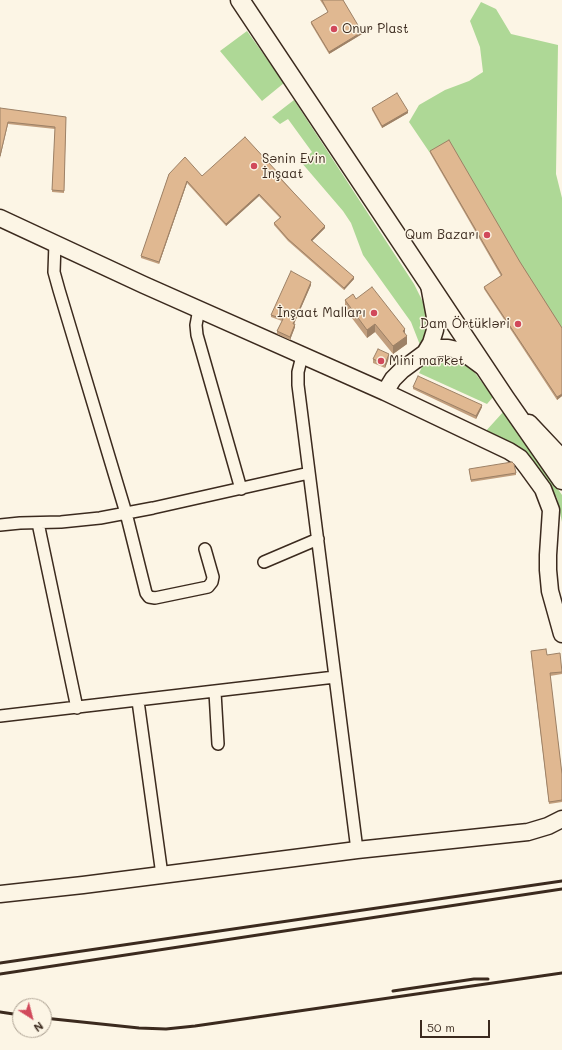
<!DOCTYPE html>
<meta charset="utf-8">
<style>
body{margin:0}
#map{position:relative;width:562px;height:1050px;overflow:hidden;background:#fcf5e5;font-family:Mali,sans-serif}
canvas{display:block}
.north{position:absolute;left:12px;top:998px;width:40px;height:40px;box-sizing:border-box;background:#fcf5e5;border:1px solid #afa495;border-radius:50%;rotate:144deg;font-size:11px;font-weight:700;line-height:16px;text-align:center;color:#3b2a1e}
.north::after{content:'';display:block;margin:auto;width:14px;height:18px;background:#d1495b;clip-path:polygon(50% 0,100% 100%,50% 72%,0 100%)}
.scale{position:absolute;left:420px;top:1020px;width:70px;height:18px;box-sizing:border-box;border:2px solid #3b2a1e;border-top:0;padding-left:5px;font-size:12px;line-height:14px;white-space:nowrap;color:#3b2a1e;-webkit-text-stroke:3px #fcf5e5;paint-order:stroke}
</style>
<div id="map">
<canvas width="562" height="1050"></canvas>
<div class="north">N</div>
<div class="scale">50 m</div>
</div>
<script>
const context = document.querySelector('canvas').getContext('2d');
context.lineJoin = 'round';
function paint(path, color) { context.fillStyle = color; context.fill(path, 'evenodd'); }
const poly = rows => new Path2D(rows.map(r => 'M' + r).join(''));
function trace(path, color, width, dash) { context.strokeStyle = color; context.lineWidth = width; context.lineCap = dash ? 'butt' : 'round'; context.setLineDash(dash || []); context.stroke(path); }
function write(font, color, halo, rows, align = 'center') {
  context.font = font + ' Mali,sans-serif'; context.lineWidth = 3; context.setLineDash([]); context.textBaseline = 'middle'; context.strokeStyle = halo; context.fillStyle = color; for (const [text, x, y, turn = 0] of rows) {
    context.save(); context.translate(x, y); context.rotate((+turn || 0) * Math.PI / 180); context.textAlign = isNaN(turn) ? turn : align; if (halo) context.strokeText(text, 0, 0); context.fillText(text, 0, 0); context.restore();
  }
}
const green = poly([
 [481,2,496,9,511,34,558,45,556,174,562,198,562,330,520,265,448,143,430,153,409,122,419,105,445,90,469,81,483,72,480,47,470,21],
 [247,31,284,83,262,101,220,51],
 [294,100,414,284,423,302,427,314,428,331,424,343,420,345,411,322,363,255,351,223,343,211,301,162,312,152,288,119,280,124,272,117],
 [454,356,469,365,493,397,487,404,419,373,422,367,434,360,444,357],
 [504,411,562,495,562,522,557,498,538,467,527,455,485,432]
]);
const street = poly([
 [55,243,54,272,59,290,126,513,146,593,149,597,155,598,208,587,212,582,213,577,205,549],
 [199,309,196,325,197,335,241,489],
 [302,356,298,372,298,385,357,850],
 [38,523,77,708],
 [0,525,20,523,61,522,100,518,153,508,309,473],
 [264,562,318,539],
 [215,692,218,744],
 [138,701,162,875],
 [0,716,335,677]
]);
const secondary = poly([
 [0,218,144,285,385,392,509,451,520,458,527,467,543,489,551,510,548,555,548,570,550,591,562,634],
 [425,353,431,343,435,330,435,317,429,285],
 [385,392,393,379,402,370,425,353,437,348,448,348,457,350,468,356,483,367],
 [529,423,562,458],
 [0,894,83,885,357,850,528,832,548,826,562,819]
]);
const primary = poly([
 [240,0,505,398,562,480]
]);
const rail = poly([
 [0,963,562,881],
 [0,974,562,889],
 [393,991,474,979,488,979],
 [0,1012,20,1015],
 [44,1018,139,1028,166,1029,195,1026,562,973]
]);
const wall = poly([
 [320,0,343,0,362,34,329,54,311,24,311,22,328,12],
 [372,108,408,113,382,128,372,110],
 [0,109,66,117,64,193,52,192,55,129,8,124],
 [430,151,520,262,562,328,562,396,557,400,484,289,484,287,501,276,430,153],
 [169,174,202,176,280,177,325,228,312,241,354,279,344,290,288,241,274,225,274,223,280,218,259,196,226,226,187,183,159,264,141,258,141,256],
 [311,285,294,324,295,327,290,340,277,334,277,331,282,321,271,317,271,315],
 [356,299,407,344,393,354,375,332,367,338,345,309,345,300],
 [389,358,385,368,373,363,373,359],
 [413,387,482,407,476,419,413,389],
 [469,469,516,473,516,475,471,482],
 [531,653,547,655,562,672,562,674,550,676,562,774,562,802,549,804]
]);
const shadedWall = poly([
 [362,32,362,34,329,54,329,52],
 [408,111,408,113,382,128,382,126],
 [8,122,8,124,0,158,0,156],
 [187,181,187,183,159,264,159,262],
 [259,194,259,196,226,226,226,224],
 [325,226,325,228,311,242,311,240],
 [354,277,354,279,344,290,344,288],
 [311,282,311,285,293,326,293,324],
 [295,324,295,327,290,340,290,337],
 [375,324,375,332,367,338,367,330],
 [405,329,405,337,407,336,407,344,393,354,393,346,403,331],
 [389,354,389,358,385,368,385,364],
 [562,394,562,396,557,400,557,397],
 [482,405,482,407,476,419,476,416]
]);
const building = poly([
 [322,0,343,0,362,32,329,52,311,22,328,12,322,0],
 [397,93,408,111,382,126,372,108,397,93],
 [0,108,66,117,64,191,52,190,55,127,8,122,0,156,0,108],
 [245,137,280,175,278,176,325,226,311,240,354,277,344,288,288,239,274,223,281,217,259,194,226,224,187,181,159,262,141,256,169,174,185,157,202,176,245,137],
 [449,140,520,262,562,328,562,394,557,397,484,287,502,275,430,151,449,140],
 [291,271,311,282,293,324,295,324,290,337,277,331,283,319,271,315,291,271],
 [372,287,405,329,403,331,407,336,393,346,375,324,367,330,345,300,353,294,356,299,372,287],
 [378,349,389,354,385,364,373,359,378,349],
 [418,376,482,405,476,416,413,387,418,376],
 [512,462,514,464,516,473,471,480,469,469,512,462],
 [546,649,547,655,560,653,562,672,550,673,562,774,562,800,549,802,531,651,546,649]
]);
const markers = [
 [334,29,4,"#d1495b"],
 [254,166,4,"#d1495b"],
 [487,235,4,"#d1495b"],
 [374,313,4,"#d1495b"],
 [518,324,4,"#d1495b"],
 [381,361,4,"#d1495b"]
];
const poiNames = [
 ["Onur Plast",342,29],
 ["Sənin Evin",262,159],
 ["İnşaat",262,174],
 ["Qum Bazarı",479,235,"right"],
 ["İnşaat Malları",366,313,"right"],
 ["Dam Örtükləri",510,324,"right"],
 ["Mini market",389,361]
];
paint(green, '#aed896');
trace(street, '#3b2a1e', 14);
trace(secondary, '#3b2a1e', 19);
trace(primary, '#3b2a1e', 21);
trace(street, '#fcf5e5', 11);
trace(secondary, '#fcf5e5', 16);
trace(primary, '#fcf5e5', 18);
trace(rail, '#3b2a1e', 3);
paint(wall, '#c19e7d');
paint(shadedWall, '#9d8166');
paint(building, '#e0b891');
trace(building, '#9d8166', 1);
for (const [x, y, r, color] of markers) { const dot = new Path2D(); dot.arc(x, y, r, 0, 2 * Math.PI); context.fillStyle = color; context.fill(dot); trace(dot, '#fcf5e5', 1.5); }
write('13px', '#3b2a1e', '#fcf5e5', poiNames, 'left');
</script>
